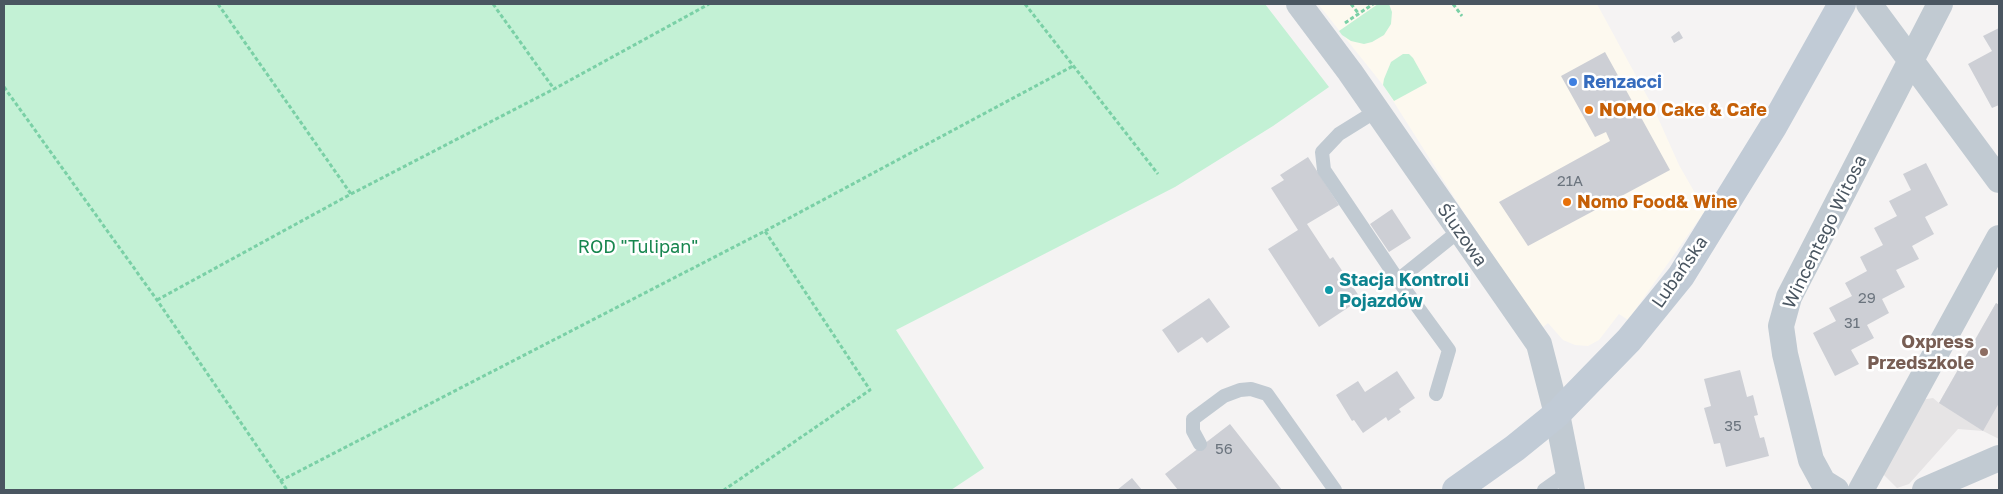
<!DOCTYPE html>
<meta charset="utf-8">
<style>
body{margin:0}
#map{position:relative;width:2003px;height:494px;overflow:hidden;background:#f5f3f3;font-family:"Golos Text",sans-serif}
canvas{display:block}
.frame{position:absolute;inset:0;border:5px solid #4a5661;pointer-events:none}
</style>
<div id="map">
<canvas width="2003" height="494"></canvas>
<div class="frame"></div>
</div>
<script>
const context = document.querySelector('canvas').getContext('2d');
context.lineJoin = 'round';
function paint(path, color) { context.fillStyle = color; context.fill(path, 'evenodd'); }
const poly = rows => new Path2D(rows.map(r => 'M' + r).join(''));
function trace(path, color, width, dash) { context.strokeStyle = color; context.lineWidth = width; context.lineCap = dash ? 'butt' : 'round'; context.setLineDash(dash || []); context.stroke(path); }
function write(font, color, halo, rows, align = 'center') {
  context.font = font + ' "Golos Text",sans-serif'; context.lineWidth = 5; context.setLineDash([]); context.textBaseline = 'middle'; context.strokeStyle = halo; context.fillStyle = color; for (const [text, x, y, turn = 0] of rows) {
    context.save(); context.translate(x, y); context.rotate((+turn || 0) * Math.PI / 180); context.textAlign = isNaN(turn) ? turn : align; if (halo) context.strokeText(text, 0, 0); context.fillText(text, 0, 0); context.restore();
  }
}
const commercial = poly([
 [1318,4,1597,4,1654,109,1679,165,1699,200,1707,208,1628,320,1619,314,1599,340,1588,346,1575,345,1563,340,1548,323,1542,328,1461,208,1383,85]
]);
const education = poly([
 [1996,303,1999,305,1999,439,1983,431,1958,429,1909,484,1897,488,1882,473,1915,401,1933,398,1939,403]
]);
const green = poly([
 [4,4,1265,4,1329,87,1273,126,1175,187,896,330,984,468,951,490,4,490],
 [1378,4,1389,4,1392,12,1391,24,1384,35,1372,42,1364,44,1351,41,1342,35,1339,31],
 [1403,54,1409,54,1413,58,1427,83,1394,101,1383,85,1384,79,1391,62]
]);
const building = poly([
 [1999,28,1999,105,1992,108,1968,64,1992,51,1983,36],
 [1679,31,1683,38,1674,43,1671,37],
 [1605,52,1670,170,1528,246,1499,202,1610,141,1606,132,1595,137,1561,76],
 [1308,157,1339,205,1307,224,1330,259,1333,257,1361,299,1319,327,1268,249,1298,230,1271,188,1284,180,1280,175],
 [1926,163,1948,205,1925,217,1934,234,1912,246,1919,259,1896,270,1905,287,1882,299,1889,313,1867,325,1874,338,1851,350,1859,364,1835,376,1813,333,1836,321,1829,308,1852,296,1845,283,1867,271,1860,257,1883,245,1874,228,1897,216,1889,201,1911,190,1903,174],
 [1392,209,1411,238,1389,252,1370,224],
 [1209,298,1230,327,1207,343,1202,337,1178,353,1162,330],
 [1996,303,1999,305,1999,403,1983,431,1939,403],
 [1740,370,1747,397,1753,395,1758,415,1754,416,1760,438,1764,437,1769,456,1726,467,1720,443,1714,444,1704,408,1711,406,1704,379],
 [1397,371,1415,398,1399,409,1401,412,1388,421,1386,417,1363,433,1354,420,1352,421,1336,395,1358,381,1365,392],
 [1230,424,1282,490,1178,490,1165,474],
 [1132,478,1142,490,1117,490]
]);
const path = poly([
 [218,4,351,194],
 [493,4,554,89],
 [1025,4,1158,174],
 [1351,4,1359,14],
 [1453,4,1462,16],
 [1345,23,1373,4],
 [4,87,157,300,287,490],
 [765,231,1073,66],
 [157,300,351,194,554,89,709,4],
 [280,481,765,231,870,390,724,490]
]);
const lane = poly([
 [1376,111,1339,134,1322,152,1324,170,1398,280,1449,350,1436,394],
 [1398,280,1459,231],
 [1200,444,1193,431,1193,419,1224,396,1240,390,1251,389,1267,394,1335,490],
 [1544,490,1568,473]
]);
const street = poly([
 [1299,4,1350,72,1539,344,1557,414,1572,490],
 [1869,4,1999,180],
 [1836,490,1823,482,1811,460,1785,354,1781,326,1789,297,1940,4],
 [1861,490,1999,238],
 [1925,490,1999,458]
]);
const secondary = poly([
 [1456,490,1515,448,1557,414,1629,340,1681,276,1773,127,1842,4]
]);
const markers = [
 [1573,82,5,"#3f7fe0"],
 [1589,110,5,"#e8710a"],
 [1567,202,5,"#e8710a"],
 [1329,290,5,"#0f9aa8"],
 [1984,352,5,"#8d6e63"]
];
const numberNames = [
 ["21A",1570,181],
 ["29",1867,298],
 ["31",1852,323],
 ["35",1733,426],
 ["56",1224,449]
];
const shopNames = [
 ["Renzacci",1583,82]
];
const foodNames = [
 ["NOMO Cake & Cafe",1599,110],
 ["Nomo Food& Wine",1577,202]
];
const streetNames = [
 ["Wincentego Witosa",1825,232,-64],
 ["Śluzowa",1462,235,55],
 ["Lubańska",1680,272,-55]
];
const parkNames = [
 ["ROD \"Tulipan\"",638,247]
];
const cultureNames = [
 ["Stacja Kontroli",1339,280],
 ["Pojazdów",1339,301]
];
const educationNames = [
 ["Oxpress",1974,342],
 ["Przedszkole",1974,363]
];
paint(commercial, '#fdf9ef');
paint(education, '#e6e4e5');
paint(green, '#c3f1d5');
paint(building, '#cdcfd5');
trace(path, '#7ad0a6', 3, [4, 2.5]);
trace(lane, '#c1cad2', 14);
trace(street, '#c1cad2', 26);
trace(secondary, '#c1cbd6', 28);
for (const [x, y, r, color] of markers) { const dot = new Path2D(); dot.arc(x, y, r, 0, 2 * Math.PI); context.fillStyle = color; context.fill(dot); trace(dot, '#fff', 2); }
write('15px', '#6b747e', null, numberNames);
write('bold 18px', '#366cbe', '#fff', shopNames, 'left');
write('bold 18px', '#c56008', '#fff', foodNames, 'left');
write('18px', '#4a5661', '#fff', streetNames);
write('18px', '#17864f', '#fff', parkNames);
write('bold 18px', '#0d838f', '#fff', cultureNames, 'left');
write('bold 18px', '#785e54', '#fff', educationNames, 'right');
</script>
